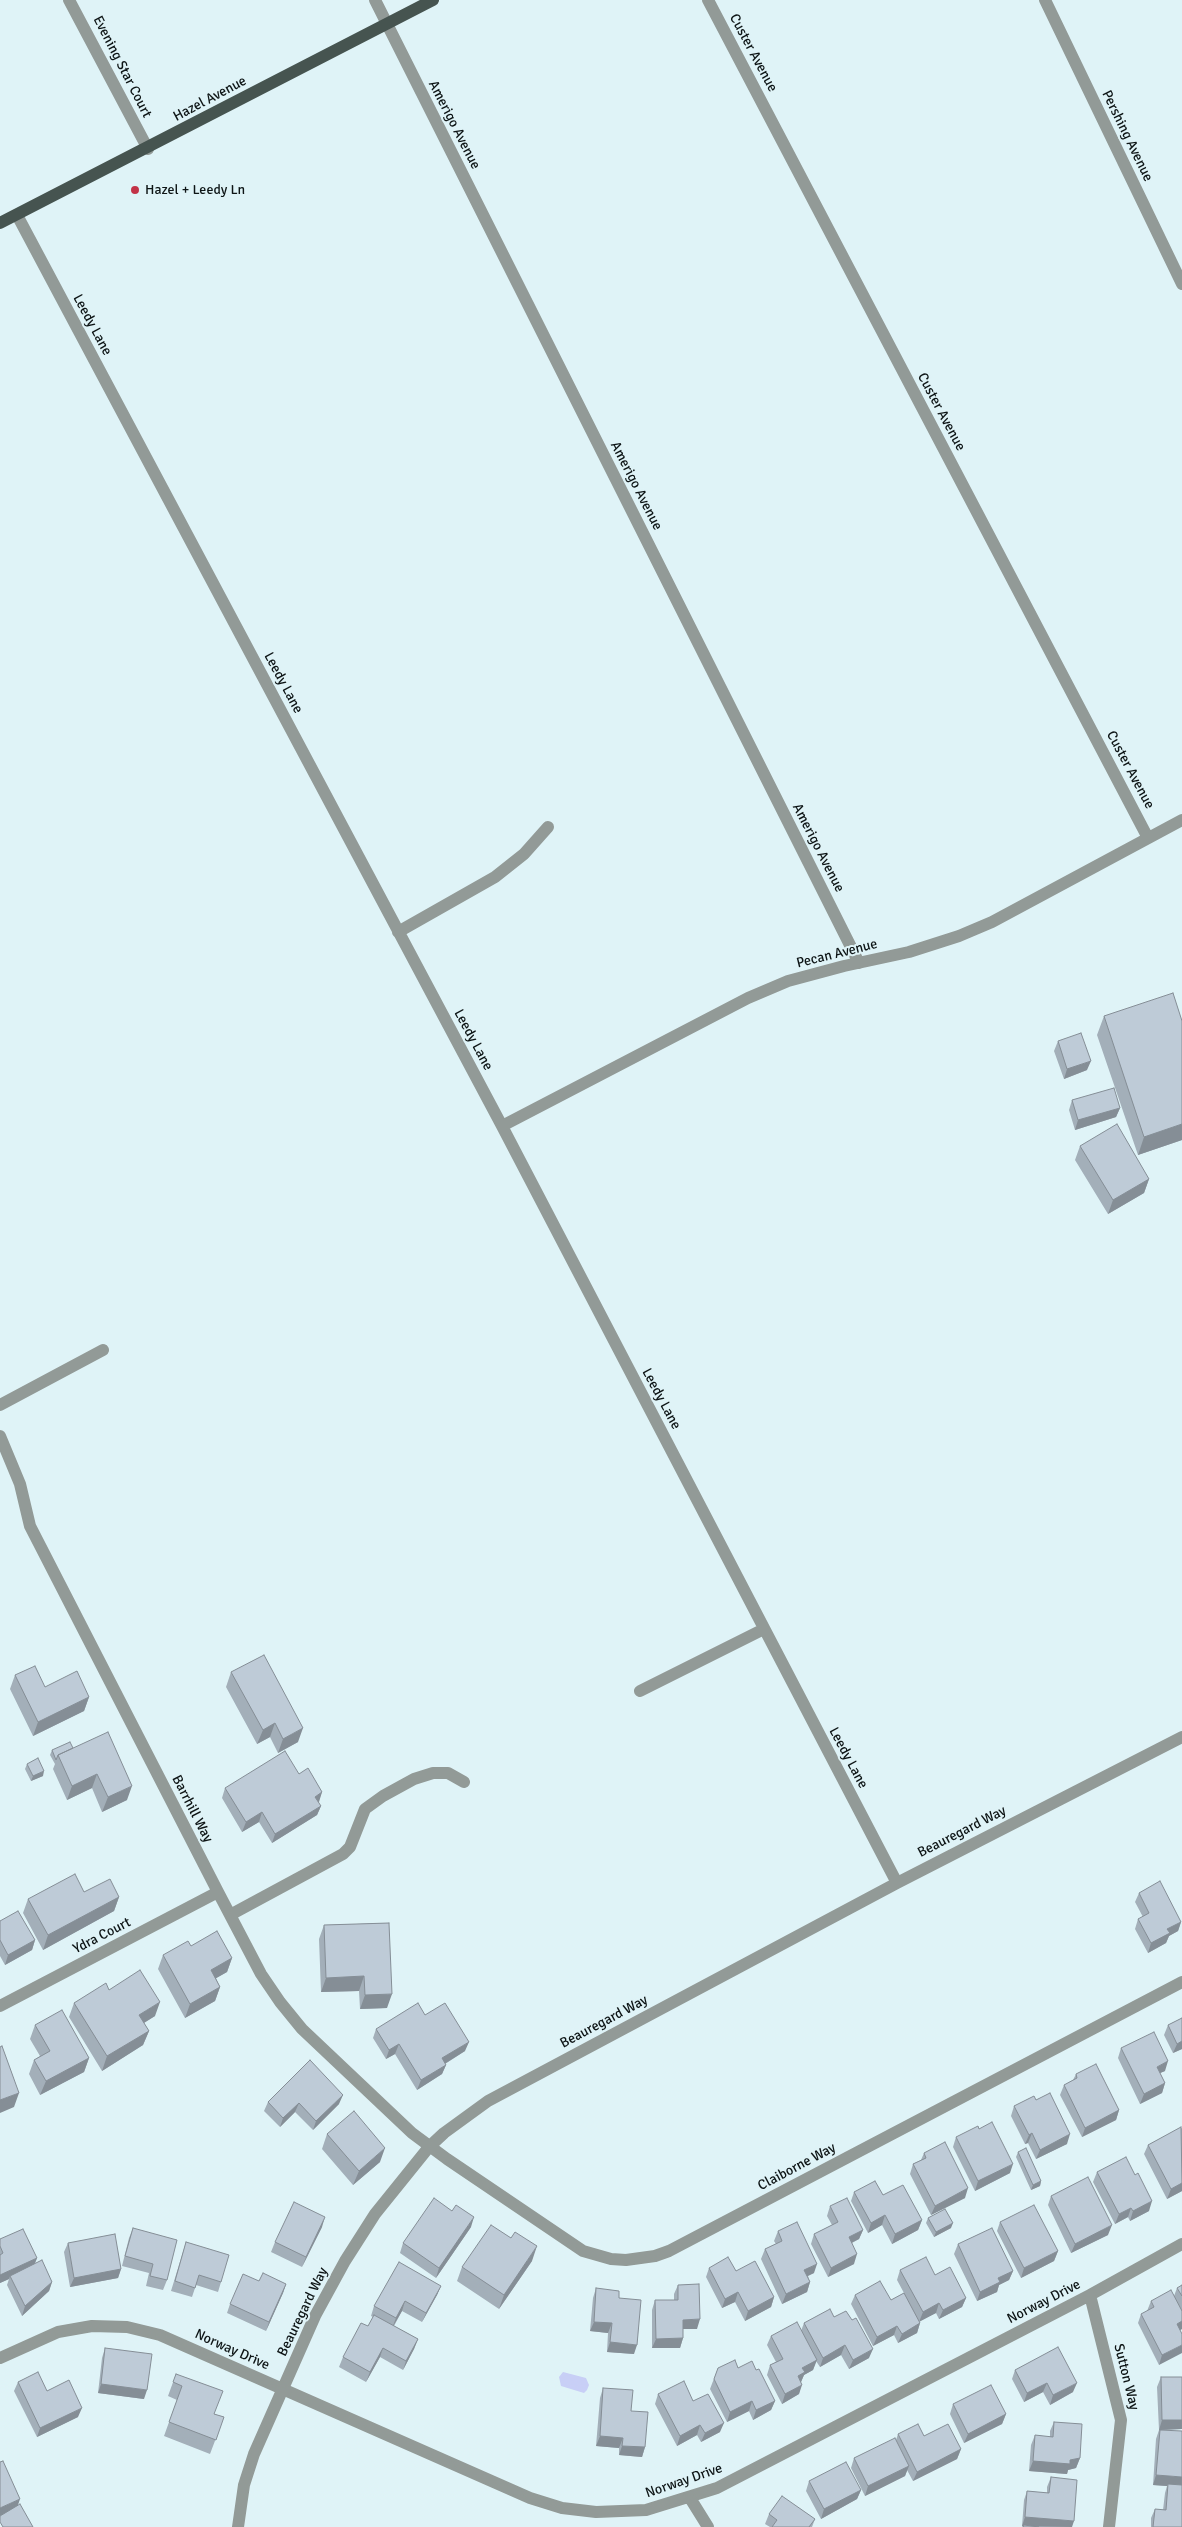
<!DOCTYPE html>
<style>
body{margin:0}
canvas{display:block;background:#dff3f7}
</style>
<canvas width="1182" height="2527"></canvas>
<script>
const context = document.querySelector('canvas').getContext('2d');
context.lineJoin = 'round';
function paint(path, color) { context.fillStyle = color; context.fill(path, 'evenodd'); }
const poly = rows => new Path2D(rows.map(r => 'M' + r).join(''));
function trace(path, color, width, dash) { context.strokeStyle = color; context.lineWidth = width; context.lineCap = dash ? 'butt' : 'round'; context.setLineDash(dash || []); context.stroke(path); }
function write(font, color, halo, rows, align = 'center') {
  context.font = font + ' Signika,sans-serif'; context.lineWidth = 4; context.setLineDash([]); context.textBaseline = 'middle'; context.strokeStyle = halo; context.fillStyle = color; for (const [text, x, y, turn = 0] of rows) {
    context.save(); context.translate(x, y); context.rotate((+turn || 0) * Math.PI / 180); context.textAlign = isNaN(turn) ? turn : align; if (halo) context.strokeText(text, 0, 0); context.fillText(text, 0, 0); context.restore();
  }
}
const water = poly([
 [563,2372,586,2378,589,2385,587,2390,584,2393,561,2386,559,2377]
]);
const minor = poly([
 [69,0,148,149],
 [375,0,859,963],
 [708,0,1148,838],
 [1045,0,1182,284],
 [17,215,502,1126,897,1883],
 [398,932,495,877,524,854,548,827],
 [502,1126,748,998,788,981,844,966,909,952,959,936,992,922,1182,820],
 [0,1405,103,1350],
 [0,1436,20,1484,30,1526,218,1892,261,1974,280,2002,302,2029,412,2133,447,2159,583,2251,611,2259,626,2260,655,2256,669,2251,1182,1982],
 [640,1691,764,1629],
 [230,1915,343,1854,350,1847,365,1809,383,1796,414,1779,433,1773,448,1773,464,1782],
 [0,2006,218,1892],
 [1090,2295,1121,2420,1109,2527],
 [0,2358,58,2332,92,2326,127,2327,160,2335,530,2498,562,2508,596,2512,646,2510,717,2488,1090,2295,1182,2244],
 [690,2498,708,2527],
 [238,2527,244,2485,254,2454,315,2316,345,2261,375,2214,429,2147,444,2133,488,2101,897,1883,1182,1737]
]);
const major = poly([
 [0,223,433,0]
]);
const wall = poly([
 [1104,1016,1182,1021,1182,1140,1138,1155,1097,1035],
 [1058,1041,1087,1070,1064,1079,1054,1051],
 [1072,1100,1120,1108,1116,1117,1075,1130,1069,1110],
 [1080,1146,1149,1179,1144,1193,1108,1214,1075,1160],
 [231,1672,298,1742,278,1753,270,1737,257,1744,226,1687],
 [15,1675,45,1687,89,1697,84,1711,33,1736,10,1689],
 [73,1748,127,1800,102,1812,92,1788,67,1800,53,1769,55,1764,50,1755,52,1750],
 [27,1764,43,1776,31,1781,25,1769],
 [299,1774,322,1792,318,1802,321,1806,317,1815,272,1843,259,1822,242,1832,222,1798,225,1788],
 [1139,1893,1181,1922,1178,1931,1169,1936,1166,1943,1148,1953,1135,1929,1138,1919,1143,1917,1135,1902],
 [119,1897,114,1911,43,1950,23,1913,28,1899],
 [0,1921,35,1940,32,1950,5,1965,0,1956],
 [389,1923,387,2008,360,2009,359,1991,321,1992,319,1939,324,1925],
 [191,1946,232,1958,227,1972,216,1978,220,1987,215,2001,185,2018,158,1969,163,1955],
 [109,1990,155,2016,144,2023,149,2031,143,2045,102,2071,69,2017,74,2003],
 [425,2015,465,2051,445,2064,446,2065,442,2074,417,2090,395,2054,386,2059,373,2038,376,2029],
 [1182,2018,1182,2049,1173,2053,1164,2035,1168,2025],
 [35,2025,89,2058,84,2072,40,2095,29,2074,34,2060,40,2056,30,2039],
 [1121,2048,1165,2071,1160,2073,1165,2083,1162,2093,1140,2104,1118,2058],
 [1076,2074,1119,2110,1116,2120,1082,2137,1060,2095,1064,2085,1073,2080],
 [1036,2100,1067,2144,1036,2159,1028,2143,1025,2144,1011,2116,1014,2106],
 [268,2102,339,2104,313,2130,295,2112,280,2127,264,2111],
 [1182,2128,1182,2191,1167,2199,1144,2154,1148,2145],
 [327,2134,380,2162,353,2185,322,2149],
 [956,2137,1010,2173,975,2191,953,2147],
 [1018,2152,1041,2181,1040,2186,1031,2190,1016,2157],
 [924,2153,965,2198,931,2215,910,2174,913,2164,921,2160],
 [1097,2172,1135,2175,1149,2211,1130,2221,1128,2217,1115,2224,1093,2182],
 [854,2192,883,2195,922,2220,918,2230,892,2244,882,2225,868,2233,851,2201],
 [1051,2196,1108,2235,1071,2253,1048,2205],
 [830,2206,863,2230,859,2239,852,2243,854,2264,828,2277,811,2244,814,2234,832,2225,827,2216],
 [928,2218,951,2228,934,2237,926,2223],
 [1000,2222,1058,2251,1054,2261,1021,2278,997,2231],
 [322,2227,302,2267,271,2252,275,2242],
 [471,2227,436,2278,400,2253,403,2243],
 [133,2228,167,2280,163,2290,146,2286,149,2273,122,2266,129,2238],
 [778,2231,814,2273,808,2276,810,2282,807,2292,782,2304,761,2259,765,2249,776,2244,774,2241],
 [0,2239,37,2258,35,2264,52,2282,49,2291,22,2316,7,2285,9,2279,0,2283],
 [186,2242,221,2282,218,2292,196,2285,192,2297,171,2291],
 [68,2243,121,2269,118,2278,70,2287,64,2252],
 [958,2244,1013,2271,1009,2280,999,2285,997,2292,977,2301,954,2254],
 [532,2261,499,2309,457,2281,462,2267],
 [709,2268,736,2271,774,2297,771,2307,745,2321,735,2302,722,2308,706,2277],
 [900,2270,935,2275,966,2298,962,2307,939,2319,936,2313,919,2321,920,2323,917,2333,898,2343,894,2335,873,2346,851,2304,855,2295,891,2300,904,2293,897,2280],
 [259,2281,286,2284,283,2293,266,2331,227,2313,230,2304],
 [678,2285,697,2329,683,2329,683,2338,680,2348,652,2348,652,2310,655,2300,674,2300,674,2294],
 [1182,2285,1182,2329,1180,2330,1159,2365,1138,2323,1141,2314,1147,2311,1151,2301,1174,2296,1177,2288],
 [441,2286,437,2295,422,2322,402,2311,394,2326,418,2339,414,2349,403,2370,380,2357,366,2382,339,2367,343,2357,368,2326,373,2317,371,2316,374,2306],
 [596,2288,619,2298,634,2354,607,2352,608,2333,590,2331,593,2298],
 [834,2317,869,2358,849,2369,841,2355,820,2367,816,2361,813,2370,804,2375,801,2382,799,2394,782,2404,767,2375,770,2365,776,2362,767,2345,771,2336,801,2331,804,2323],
 [105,2348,144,2399,98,2393,102,2358],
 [718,2368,738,2368,756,2370,775,2401,771,2410,753,2420,749,2411,727,2422,710,2389],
 [1015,2370,1073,2392,1050,2405,1043,2392,1024,2402,1012,2379],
 [176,2374,214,2414,224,2417,210,2454,164,2436,177,2400,168,2396],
 [1161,2377,1182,2377,1182,2429,1162,2430,1182,2527,1151,2527,1151,2518,1155,2509,1163,2510,1165,2493,1167,2486,1153,2485,1156,2439,1159,2430,1157,2387],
 [18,2382,47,2391,78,2417,37,2437,14,2391],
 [603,2388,631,2411,645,2447,642,2457,619,2455,619,2448,596,2446,600,2398],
 [658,2394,693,2401,720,2432,701,2442,697,2435,677,2446,655,2404],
 [953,2404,1006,2414,1002,2424,964,2443,950,2414],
 [1054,2422,1080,2458,1076,2468,1068,2470,1067,2474,1029,2471,1031,2445,1035,2435,1050,2437,1050,2431],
 [898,2434,924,2436,961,2449,957,2459,913,2481,907,2470,905,2476,865,2496,851,2468,854,2458,896,2440],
 [1051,2477,1072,2527,1023,2527,1022,2526,1024,2500,1027,2491,1047,2493,1047,2487],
 [809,2481,861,2490,857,2499,821,2519,806,2491],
 [769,2514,815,2519,812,2527,770,2527,765,2524]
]);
const shadedWall = poly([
 [1091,1061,1087,1070,1064,1079,1067,1069],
 [1120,1108,1116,1117,1075,1130,1078,1120],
 [1182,1124,1182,1140,1138,1155,1144,1137],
 [1149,1179,1144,1193,1108,1214,1113,1200],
 [89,1697,84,1711,33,1736,38,1722],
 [275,1723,270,1737,257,1744,263,1730],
 [303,1728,298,1742,278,1753,283,1739],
 [44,1771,43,1776,31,1781,33,1776],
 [97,1774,92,1788,67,1800,72,1786],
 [132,1786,127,1800,102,1812,108,1797],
 [322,1792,319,1802,312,1806,315,1797],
 [321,1806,317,1815,272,1843,275,1834],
 [262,1812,259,1822,242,1832,246,1822],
 [119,1897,114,1911,43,1950,48,1935],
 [1181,1922,1178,1931,1169,1936,1166,1943,1148,1953,1151,1943,1167,1929],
 [35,1940,32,1950,5,1965,8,1955],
 [232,1958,227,1972,206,1984,211,1970],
 [364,1976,359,1991,321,1992,326,1978],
 [220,1987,215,2001,185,2018,190,2004],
 [392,1994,387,2008,360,2009,365,1995],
 [160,2002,155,2016,134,2029,139,2015],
 [149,2031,143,2045,102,2071,107,2056],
 [1182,2041,1182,2049,1173,2053,1177,2044],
 [469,2042,465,2051,438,2068,442,2058],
 [399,2044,395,2054,386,2059,389,2050],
 [89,2058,84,2072,40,2095,46,2081],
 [1168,2061,1165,2071,1153,2076,1157,2067],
 [446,2065,442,2074,417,2090,421,2080],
 [1165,2083,1162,2093,1140,2104,1144,2094],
 [19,2093,14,2107,0,2113,0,2100],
 [343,2095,339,2104,313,2130,316,2121],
 [299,2103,295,2112,280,2127,283,2118],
 [1119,2110,1116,2120,1082,2137,1085,2128],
 [1032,2133,1028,2143,1025,2144,1029,2135],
 [1070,2134,1067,2144,1036,2159,1040,2150],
 [385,2148,380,2162,353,2185,359,2171],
 [1013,2164,1010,2173,975,2191,978,2181],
 [1041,2181,1040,2186,1031,2190,1033,2185],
 [1182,2183,1182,2191,1167,2199,1171,2189],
 [968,2188,965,2198,931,2215,935,2206],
 [1152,2201,1149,2211,1130,2221,1133,2211],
 [1131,2208,1128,2217,1115,2224,1119,2214],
 [885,2215,882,2225,868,2233,871,2223],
 [325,2217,322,2227,302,2267,306,2257],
 [474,2217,471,2227,436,2278,439,2268],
 [922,2220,918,2230,892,2244,895,2234],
 [953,2223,951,2228,934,2237,936,2232],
 [1112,2225,1108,2235,1071,2253,1075,2244],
 [863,2230,859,2239,845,2246,849,2237],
 [537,2246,532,2261,499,2309,504,2295],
 [1058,2251,1054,2261,1021,2278,1024,2268],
 [857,2254,854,2264,828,2277,831,2268],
 [37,2258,33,2267,10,2276,9,2279,0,2283,0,2275],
 [817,2264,814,2273,801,2279,804,2270],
 [121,2269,118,2278,70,2287,74,2278],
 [1013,2271,1009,2280,999,2285,997,2292,977,2301,980,2292,998,2278],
 [52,2282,49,2291,22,2316,25,2306],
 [810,2282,807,2292,782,2304,786,2294],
 [286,2284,283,2293,266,2331,269,2322],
 [441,2286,437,2295,422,2322,426,2313],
 [738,2292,735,2302,722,2308,725,2299],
 [774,2297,771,2307,745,2321,748,2311],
 [966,2298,962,2307,939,2319,943,2310],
 [405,2301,402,2311,392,2328,396,2318],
 [939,2303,936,2313,919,2322,923,2312],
 [700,2319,697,2329,680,2329,683,2320],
 [1182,2321,1182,2329,1173,2334,1177,2324],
 [594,2322,612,2323,608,2333,590,2331],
 [920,2323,917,2333,898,2343,902,2334],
 [897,2326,894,2335,873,2346,877,2337],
 [683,2338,680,2348,652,2348,656,2339],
 [418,2339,414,2349,403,2370,406,2361],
 [610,2342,637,2345,634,2354,607,2352],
 [845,2345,841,2355,820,2367,823,2358],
 [1182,2345,1182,2353,1159,2365,1162,2355],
 [383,2348,380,2357,366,2382,370,2372],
 [873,2349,869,2358,849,2369,853,2360],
 [817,2360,813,2370,804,2375,801,2382,798,2376,802,2368],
 [1047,2383,1043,2392,1024,2402,1027,2393],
 [1077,2383,1073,2392,1050,2405,1053,2395],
 [101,2384,147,2390,144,2399,98,2393],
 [802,2385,799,2394,782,2404,785,2394],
 [752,2401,749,2411,727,2422,730,2412],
 [775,2401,771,2410,753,2420,756,2410],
 [82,2408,78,2417,37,2437,40,2428],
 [1006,2414,1002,2424,964,2443,968,2434],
 [1162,2420,1182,2420,1182,2429,1159,2430],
 [724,2423,720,2432,701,2442,705,2433],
 [700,2425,697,2435,677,2446,680,2436],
 [600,2436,623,2438,619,2448,596,2446],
 [622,2446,645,2447,642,2457,619,2455],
 [961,2449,957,2459,913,2481,917,2472],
 [1080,2458,1076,2468,1068,2470,1067,2474,1029,2471,1033,2461,1070,2460],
 [909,2466,905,2476,865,2496,868,2486],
 [1156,2475,1182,2477,1182,2487,1168,2484,1167,2486,1153,2485],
 [861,2490,857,2499,821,2519,824,2509],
 [20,2499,17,2508,0,2516,0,2508],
 [1025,2517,1074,2521,1072,2527,1022,2526]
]);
const building = poly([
 [1173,993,1182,1021,1182,1124,1144,1137,1104,1016,1173,993],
 [1081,1033,1091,1061,1067,1069,1058,1041,1081,1033],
 [1114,1088,1120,1108,1078,1120,1072,1100,1114,1088],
 [1117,1124,1149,1179,1113,1200,1080,1146,1117,1124],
 [264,1655,303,1728,283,1739,275,1723,263,1730,231,1672,264,1655],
 [35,1666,45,1687,77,1671,89,1697,38,1722,15,1675,35,1666],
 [108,1732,132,1786,108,1797,97,1774,72,1786,58,1755,108,1732],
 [70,1742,73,1748,58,1755,56,1760,52,1750,70,1742],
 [285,1751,299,1774,308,1768,322,1792,315,1797,321,1806,275,1834,262,1812,246,1822,225,1788,285,1751],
 [38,1758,44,1771,33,1776,27,1764,38,1758],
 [75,1874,84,1892,110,1879,119,1897,48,1935,28,1899,75,1874],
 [1160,1881,1181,1922,1167,1929,1170,1933,1151,1943,1138,1919,1149,1913,1139,1893,1160,1881],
 [18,1911,35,1940,8,1955,0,1940,0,1921,18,1911],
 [389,1923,392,1994,365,1995,364,1976,326,1978,324,1925,389,1923],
 [217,1931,232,1958,211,1970,220,1987,190,2004,163,1955,188,1941,191,1946,217,1931],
 [140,1970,160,2002,139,2015,149,2031,107,2056,74,2003,106,1983,109,1990,140,1970],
 [418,2003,425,2015,445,2003,469,2042,442,2058,446,2065,421,2080,399,2044,389,2050,376,2029,418,2003],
 [62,2010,89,2058,46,2081,34,2060,50,2051,35,2025,62,2010],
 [1182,2018,1182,2041,1177,2044,1168,2025,1182,2018],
 [1154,2032,1168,2061,1157,2067,1165,2083,1144,2094,1121,2048,1154,2032],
 [2,2046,19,2093,0,2100,0,2047,2,2046],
 [310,2060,343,2095,316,2121,299,2103,283,2118,268,2102,310,2060],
 [1096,2064,1119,2110,1085,2128,1064,2085,1077,2078,1076,2074,1096,2064],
 [1050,2093,1070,2134,1040,2150,1032,2133,1029,2135,1014,2106,1034,2096,1036,2100,1050,2093],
 [354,2111,385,2148,359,2171,327,2134,354,2111],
 [992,2122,1013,2164,978,2181,956,2137,978,2126,979,2129,992,2122],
 [1181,2127,1182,2183,1171,2189,1148,2145,1181,2127],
 [945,2142,968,2188,935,2206,913,2164,926,2158,924,2153,945,2142],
 [1026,2148,1041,2181,1033,2185,1018,2152,1026,2148],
 [1126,2157,1135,2175,1138,2173,1152,2201,1133,2211,1131,2208,1119,2214,1097,2172,1126,2157],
 [1088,2177,1112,2225,1075,2244,1051,2196,1088,2177],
 [875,2181,883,2195,903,2185,922,2220,895,2234,885,2215,871,2223,854,2192,875,2181],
 [434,2198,452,2211,456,2205,474,2217,439,2268,403,2243,434,2198],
 [847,2198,863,2230,849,2237,857,2254,831,2268,814,2234,838,2222,830,2206,847,2198],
 [294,2202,325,2217,306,2257,275,2242,294,2202],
 [1034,2205,1058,2251,1024,2268,1000,2222,1034,2205],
 [945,2209,953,2223,936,2232,928,2218,945,2209],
 [797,2222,817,2264,804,2270,810,2282,786,2294,765,2249,782,2241,778,2231,797,2222],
 [491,2225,511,2238,515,2232,537,2246,504,2295,462,2267,491,2225],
 [133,2228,177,2240,167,2280,150,2276,153,2264,125,2256,133,2228],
 [992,2228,1013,2271,998,2278,1000,2282,980,2292,958,2244,992,2228],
 [23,2229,37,2258,0,2275,0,2255,3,2253,0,2246,0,2239,23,2229],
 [115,2234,121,2269,74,2278,68,2243,115,2234],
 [186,2242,229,2255,221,2282,199,2275,195,2288,175,2281,186,2242],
 [728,2257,736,2271,755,2261,774,2297,748,2311,738,2292,725,2299,709,2268,728,2257],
 [926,2257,935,2275,950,2267,966,2298,943,2310,939,2303,923,2312,900,2270,926,2257],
 [42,2260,52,2282,25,2306,10,2276,42,2260],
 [399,2262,441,2286,426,2313,405,2301,396,2318,374,2306,399,2262],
 [263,2273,286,2284,269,2322,230,2304,243,2274,259,2281,263,2273],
 [880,2281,891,2300,904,2293,920,2323,902,2334,897,2326,877,2337,855,2295,880,2281],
 [699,2284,700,2319,683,2320,683,2338,656,2339,655,2300,678,2300,678,2285,699,2284],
 [1182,2285,1182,2296,1177,2288,1182,2285],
 [596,2288,619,2291,619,2298,641,2300,637,2345,610,2342,612,2323,594,2322,596,2288],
 [1171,2290,1182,2311,1182,2321,1177,2324,1182,2334,1182,2345,1162,2355,1141,2314,1154,2307,1151,2301,1171,2290],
 [830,2309,834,2317,846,2311,852,2320,856,2318,873,2349,853,2360,845,2345,823,2358,804,2323,830,2309],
 [374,2315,418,2339,406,2361,383,2348,370,2372,343,2357,361,2323,368,2326,374,2315],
 [797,2322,817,2360,802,2368,805,2372,798,2376,802,2385,785,2394,770,2365,783,2359,771,2336,797,2322],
 [1058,2347,1077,2383,1053,2395,1047,2383,1027,2393,1015,2370,1058,2347],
 [105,2348,152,2354,147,2390,101,2384,105,2348],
 [735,2360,738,2368,752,2361,756,2370,759,2369,775,2401,756,2410,752,2401,730,2412,714,2379,718,2368,735,2360],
 [38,2372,47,2391,69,2380,82,2408,40,2428,18,2382,38,2372],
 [176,2374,223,2391,214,2414,224,2417,216,2440,169,2422,182,2386,173,2382,176,2374],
 [1161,2377,1182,2377,1182,2420,1162,2420,1161,2377],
 [684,2381,693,2401,708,2394,724,2423,705,2433,700,2425,680,2436,658,2394,684,2381],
 [991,2385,1006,2414,968,2434,953,2404,991,2385],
 [603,2388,633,2390,631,2411,648,2412,645,2447,622,2446,623,2438,600,2436,603,2388],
 [1054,2422,1082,2424,1080,2458,1070,2460,1070,2464,1033,2461,1035,2435,1053,2437,1054,2422],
 [918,2424,924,2436,948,2424,961,2449,917,2472,898,2434,918,2424],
 [1160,2430,1182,2431,1182,2477,1156,2475,1160,2430],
 [895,2438,909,2466,868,2486,854,2458,895,2438],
 [3,2461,20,2499,0,2508,0,2462,3,2461],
 [846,2462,861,2490,824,2509,809,2481,846,2462],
 [1051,2477,1077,2480,1074,2521,1025,2517,1027,2491,1049,2493,1051,2477],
 [1168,2484,1182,2485,1182,2527,1153,2527,1155,2509,1166,2510,1168,2484],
 [782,2496,815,2519,809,2527,772,2527,777,2520,769,2514,782,2496],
 [20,2504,33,2527,3,2527,0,2522,0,2516,20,2504],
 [1024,2525,1039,2527,1023,2527,1024,2525]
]);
const markers = [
 [135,190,5,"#c23247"]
];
const streetNames = [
 ["Custer Avenue",753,53,62],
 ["Evening Star Court",122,67,63],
 ["Hazel Avenue",210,99,-28],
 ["Amerigo Avenue",454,125,63],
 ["Pershing Avenue",1127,136,64],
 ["Leedy Lane",92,325,62],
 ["Custer Avenue",941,412,62],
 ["Amerigo Avenue",636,486,63],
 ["Leedy Lane",283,683,62],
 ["Custer Avenue",1130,770,62],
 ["Amerigo Avenue",818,848,63],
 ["Pecan Avenue",837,954,-14],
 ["Leedy Lane",473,1040,62],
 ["Leedy Lane",661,1399,62],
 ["Leedy Lane",848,1758,62],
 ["Barrhill Way",192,1809,63],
 ["Beauregard Way",962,1832,-27],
 ["Ydra Court",102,1936,-27],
 ["Beauregard Way",604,2022,-28],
 ["Claiborne Way",797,2167,-28],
 ["Norway Drive",1044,2302,-27],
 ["Beauregard Way",303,2312,-64],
 ["Norway Drive",232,2350,24],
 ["Sutton Way",1126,2377,76],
 ["Norway Drive",684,2481,-19]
];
const poiNames = [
 ["Hazel + Leedy Ln",145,190]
];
paint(water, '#c8cff6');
trace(minor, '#929a97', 12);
trace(major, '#465450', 12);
paint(wall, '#a3afb9');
paint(shadedWall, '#858e96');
paint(building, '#becbd7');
trace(building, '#858e96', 1);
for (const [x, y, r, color] of markers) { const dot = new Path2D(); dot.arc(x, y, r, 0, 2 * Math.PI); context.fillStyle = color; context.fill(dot); trace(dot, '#dff3f7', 2); }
write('14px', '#0d1415', '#dff3f7', streetNames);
write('14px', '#0d1415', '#dff3f7', poiNames, 'left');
</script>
